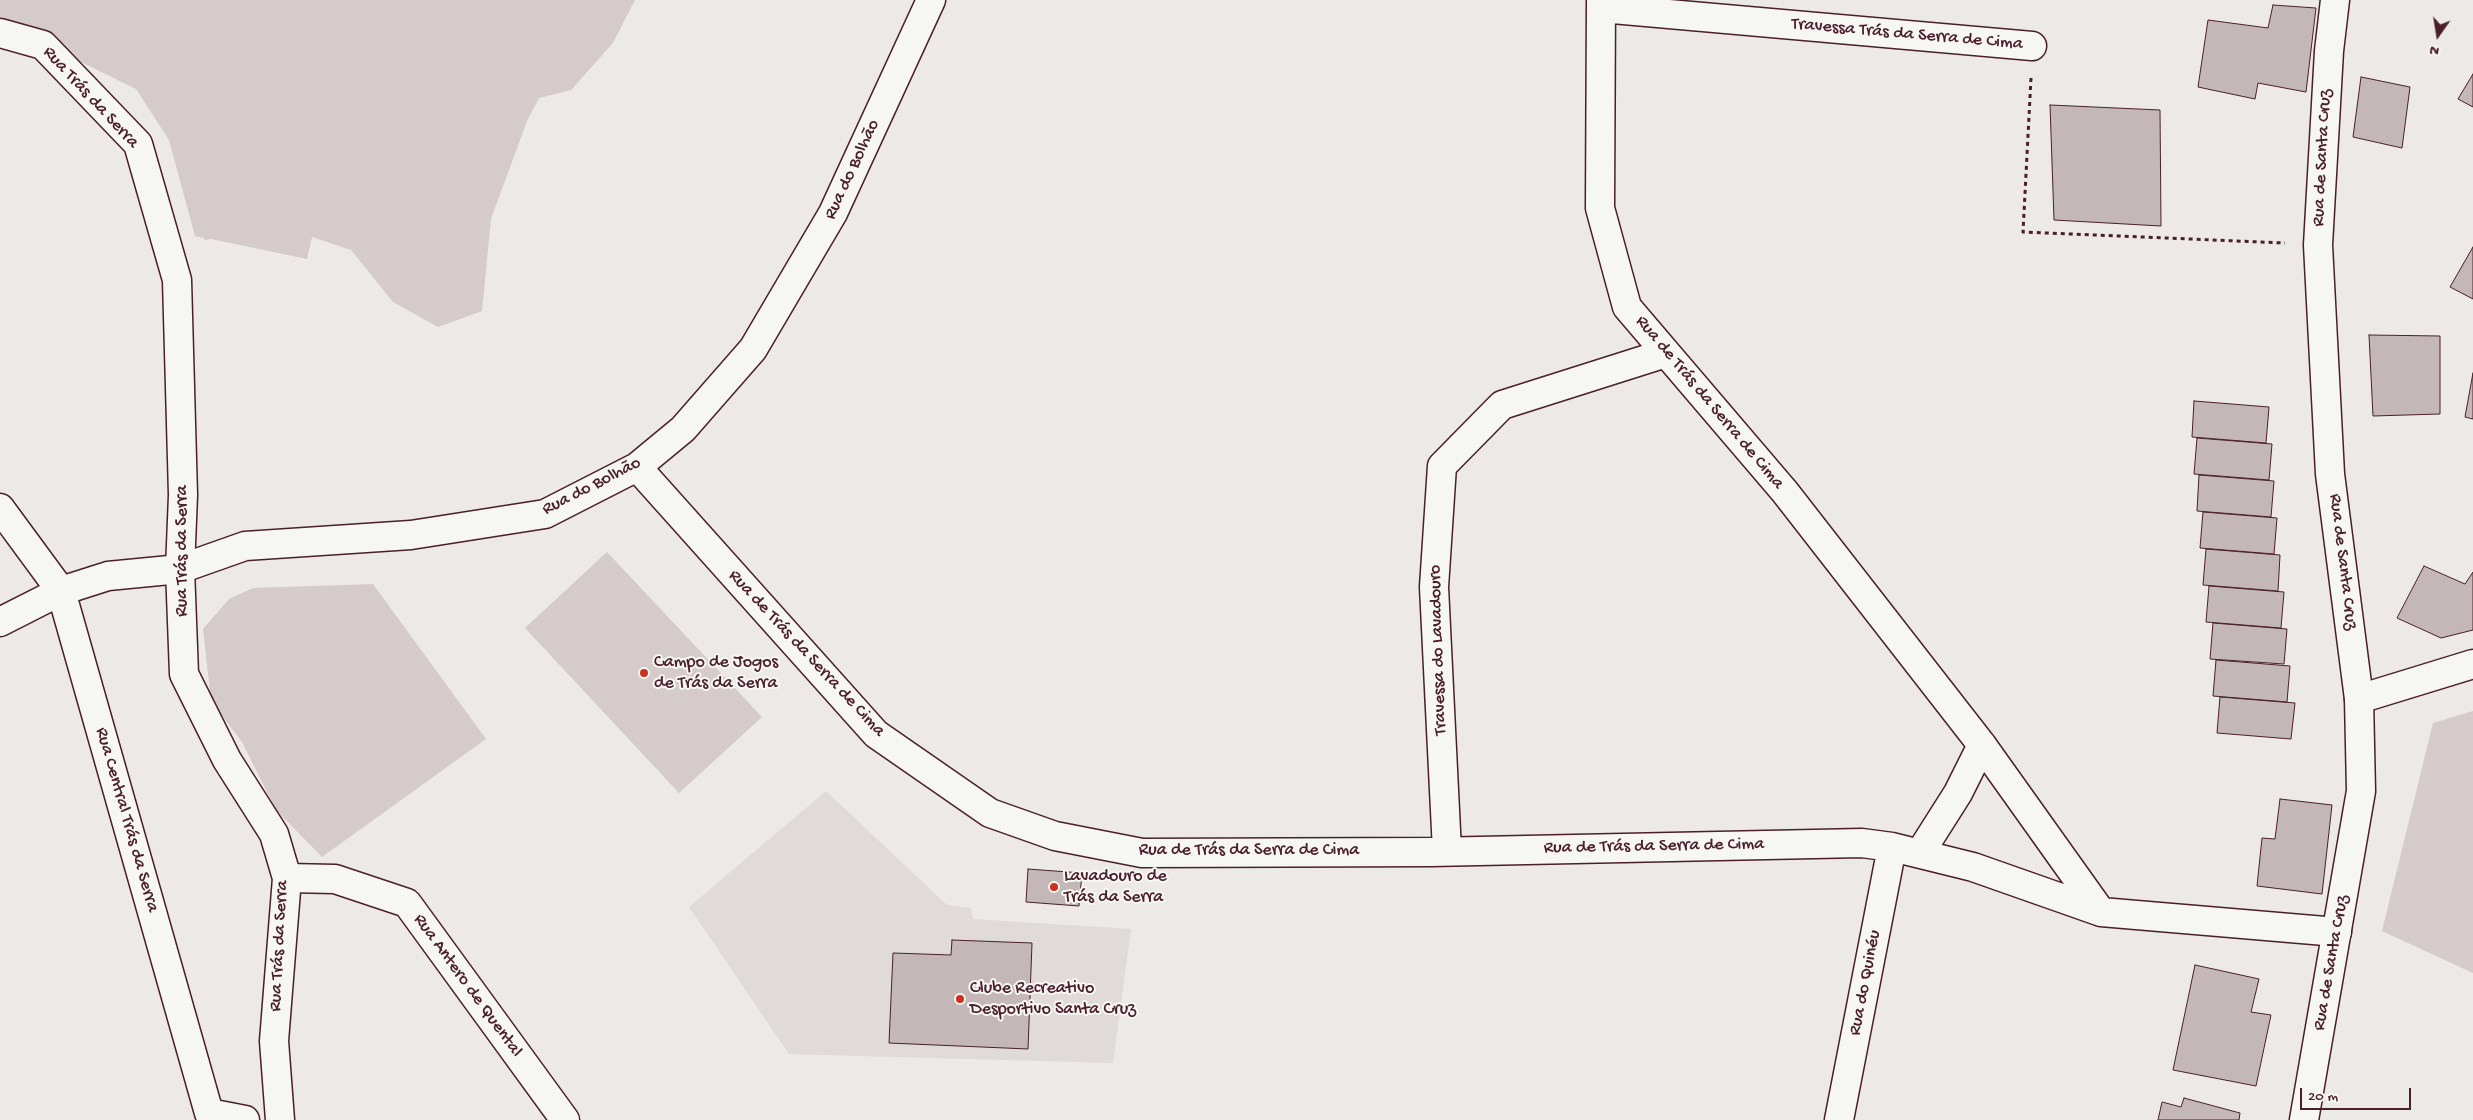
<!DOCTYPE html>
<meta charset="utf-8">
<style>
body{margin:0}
#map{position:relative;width:2473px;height:1120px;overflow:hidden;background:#ece9e6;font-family:"Gochi Hand",sans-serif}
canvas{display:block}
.north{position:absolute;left:2413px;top:10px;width:50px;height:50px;-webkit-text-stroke:4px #f6f6f2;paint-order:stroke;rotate:193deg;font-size:14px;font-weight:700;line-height:20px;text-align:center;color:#4a1f2b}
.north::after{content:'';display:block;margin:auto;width:18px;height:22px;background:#4a1f2b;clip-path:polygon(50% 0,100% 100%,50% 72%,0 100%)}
.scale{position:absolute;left:2300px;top:1088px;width:111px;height:22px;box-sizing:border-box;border:2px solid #4a1f2b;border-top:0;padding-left:6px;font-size:15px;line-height:18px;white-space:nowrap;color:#4a1f2b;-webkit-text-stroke:4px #f6f6f2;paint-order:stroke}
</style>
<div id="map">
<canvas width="2473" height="1120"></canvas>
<div class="north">N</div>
<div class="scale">20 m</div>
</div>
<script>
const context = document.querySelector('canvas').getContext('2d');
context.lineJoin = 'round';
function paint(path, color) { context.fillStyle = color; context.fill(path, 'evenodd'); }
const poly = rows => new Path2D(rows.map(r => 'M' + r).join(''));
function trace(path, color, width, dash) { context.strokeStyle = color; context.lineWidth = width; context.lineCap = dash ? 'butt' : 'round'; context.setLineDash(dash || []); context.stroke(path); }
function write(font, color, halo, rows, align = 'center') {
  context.font = font + ' "Gochi Hand",sans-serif'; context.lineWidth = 4; context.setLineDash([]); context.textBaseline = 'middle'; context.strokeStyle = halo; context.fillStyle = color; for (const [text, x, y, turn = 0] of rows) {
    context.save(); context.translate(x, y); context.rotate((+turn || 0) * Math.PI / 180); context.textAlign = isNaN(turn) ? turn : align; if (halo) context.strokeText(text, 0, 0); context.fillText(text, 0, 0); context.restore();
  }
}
const built = poly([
 [826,791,947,905,971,908,973,919,1131,929,1113,1063,789,1054,689,907]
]);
const green = poly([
 [0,0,635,0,613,43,571,90,539,98,527,121,491,219,482,311,438,327,393,302,351,250,312,237,307,259,211,239,205,240,204,238,195,236,169,140,136,89,0,22],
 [607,552,762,717,679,793,525,628],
 [373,584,486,739,322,857,276,810,242,742,211,701,203,629,229,599,253,588],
 [2473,711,2473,973,2382,931,2433,723]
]);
const building = poly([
 [2273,5,2316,8,2306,92,2258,83,2255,99,2198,87,2208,20,2268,28,2273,5],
 [2473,74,2473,107,2458,99,2473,74],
 [2361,77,2410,87,2402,148,2353,137,2361,77],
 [2050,105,2160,110,2161,226,2054,220,2050,105],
 [2473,247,2473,299,2450,287,2473,247],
 [2369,335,2440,336,2440,414,2373,416,2369,335],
 [2473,373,2473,419,2465,417,2473,373],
 [2194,401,2269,407,2266,443,2192,437,2194,401],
 [2197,438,2272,444,2269,480,2194,474,2197,438],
 [2199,475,2274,481,2271,517,2197,511,2199,475],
 [2203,512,2277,518,2274,554,2200,548,2203,512],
 [2206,549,2280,555,2278,591,2203,585,2206,549],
 [2424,566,2465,584,2473,572,2473,630,2441,638,2397,618,2424,566],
 [2209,586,2284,592,2281,628,2206,622,2209,586],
 [2213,623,2287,629,2284,664,2210,659,2213,623],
 [2216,660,2290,666,2287,702,2213,696,2216,660],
 [2220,697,2295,703,2291,739,2217,733,2220,697],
 [2280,799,2332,805,2322,894,2257,886,2262,838,2275,839,2280,799],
 [1028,869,1082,873,1079,906,1026,902,1028,869],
 [952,940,1032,943,1028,1049,889,1043,893,953,951,955,952,940],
 [2195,965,2259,979,2251,1012,2271,1015,2256,1086,2173,1070,2195,965],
 [2184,1098,2240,1113,2239,1120,2158,1120,2162,1102,2181,1107,2184,1098]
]);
const path = poly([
 [2031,78,2023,232,2285,243]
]);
const minor = poly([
 [1601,0,1600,208,1627,307,1785,492,1982,745,2101,912],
 [1601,8,2032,46],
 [637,467,876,734,990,813,1055,836,1142,853,1431,852,1862,843,1892,847,1973,867,2101,912,2337,932],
 [0,508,61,591,209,1113,245,1120],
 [0,622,61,591,108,576,180,569,245,546,411,535,545,514,637,467,683,429,753,349,833,213,931,0],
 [2359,699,2473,664],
 [1447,851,1434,587,1442,466,1502,405,1666,353],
 [1920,853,1958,793,1982,745],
 [287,878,335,879,407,903,565,1120],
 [1839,1120,1892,847]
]);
const major = poly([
 [0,33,43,45,138,144,177,280,183,495,180,569,184,674,227,760,274,834,287,878,274,1041,280,1120],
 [2304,1120,2361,791,2359,699,2330,474,2318,245,2329,51,2335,0]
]);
const markers = [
 [644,673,5,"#c8321e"],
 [1054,887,5,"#c8321e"],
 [960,999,5,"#c8321e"]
];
const streetNames = [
 ["Travessa Trás da Serra de Cima",1907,35,5],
 ["Rua Trás da Serra",90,98,47],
 ["Rua de Santa Cruz",2323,158,-87],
 ["Rua do Bolhão",853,170,-65],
 ["Rua de Trás da Serra de Cima",1709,403,50],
 ["Rua do Bolhão",592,487,-27],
 ["Rua Trás da Serra",183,551,-90],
 ["Rua de Santa Cruz",2342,562,83],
 ["Travessa do Lavadouro",1439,650,-92],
 ["Rua de Trás da Serra de Cima",806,654,47],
 ["Rua Central Trás da Serra",126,820,74],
 ["Rua de Trás da Serra de Cima",1654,847,-1],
 ["Rua de Trás da Serra de Cima",1249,851],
 ["Rua Trás da Serra",280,946,-87],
 ["Rua de Santa Cruz",2332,963,-80],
 ["Rua do Quinéu",1866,983,-79],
 ["Rua Antero de Quental",467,986,54]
];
const poiNames = [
 ["Campo de Jogos",654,663],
 ["de Trás da Serra",654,684],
 ["Lavadouro de",1064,877],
 ["Trás da Serra",1064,898],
 ["Clube Recreativo",970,989],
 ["Desportivo Santa Cruz",970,1010]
];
paint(built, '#e0dad8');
paint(green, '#d4cbca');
paint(building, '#c4b7b7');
trace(building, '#4a1f2b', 1);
trace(minor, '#4a1f2b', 31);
trace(major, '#4a1f2b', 31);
trace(path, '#4a1f2b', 3, [4, 4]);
trace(minor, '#f6f6f2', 28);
trace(major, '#f6f6f2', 28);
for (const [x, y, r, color] of markers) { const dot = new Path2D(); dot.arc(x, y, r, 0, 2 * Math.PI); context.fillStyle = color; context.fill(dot); trace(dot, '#f6f6f2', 2); }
write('18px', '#4a1f2b', '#f6f6f2', streetNames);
write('18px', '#4a1f2b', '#f6f6f2', poiNames, 'left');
</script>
